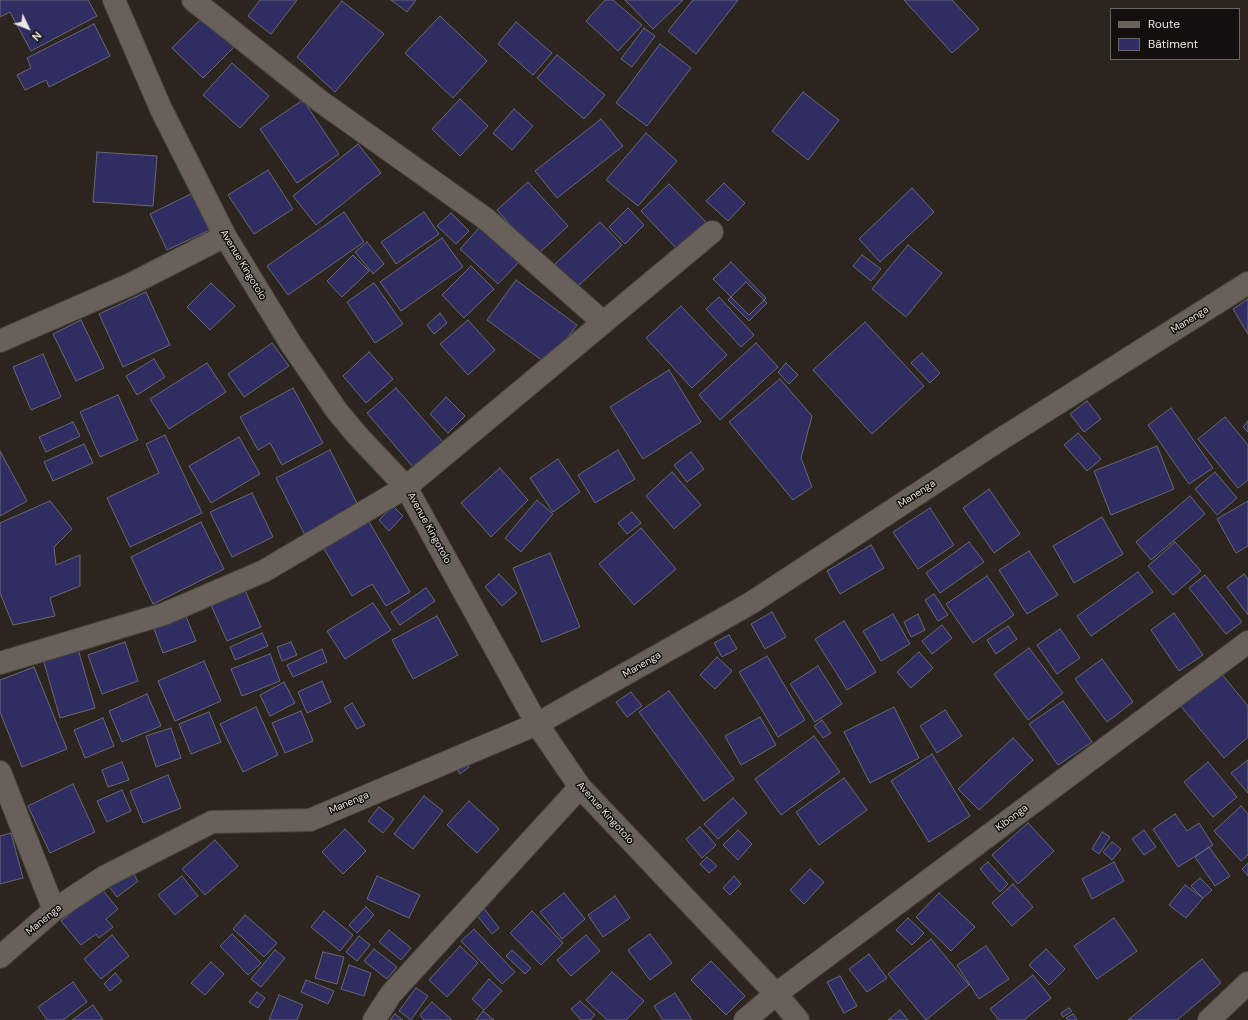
<!DOCTYPE html>
<meta charset="utf-8">
<style>
body{margin:0}
#map{position:relative;width:1248px;height:1020px;overflow:hidden;background:#2c251f;font-family:"DM Sans",sans-serif}
canvas{display:block}
.legend{position:absolute;left:1110px;top:8px;width:130px;height:52px;box-sizing:border-box;background:#120f0c;border:1px solid #686562;margin:0;padding:5px 7px;list-style:none;font-size:12px;color:#eae6e2}
.legend li{display:flex;align-items:center;gap:8px;height:20px}
.legend b{width:20px;border:1px solid #686562}
.north{position:absolute;left:8px;top:8px;width:40px;height:40px;-webkit-text-stroke:3px #120f0c;paint-order:stroke;rotate:133deg;font-size:11px;font-weight:700;line-height:16px;text-align:center;color:#eae6e2}
.north::after{content:'';display:block;margin:auto;width:14px;height:18px;background:#eae6e2;clip-path:polygon(50% 0,100% 100%,50% 72%,0 100%)}
</style>
<div id="map">
<canvas width="1248" height="1020"></canvas>
<ul class="legend">
<li><b style="height:5px;background:#68615a"></b>Route</li>
<li><b style="height:11px;background:#302d63"></b>Bâtiment</li>
</ul>
<div class="north">N</div>
</div>
<script>
const context = document.querySelector('canvas').getContext('2d');
context.lineJoin = 'round';
function paint(path, color) { context.fillStyle = color; context.fill(path, 'evenodd'); }
const poly = rows => new Path2D(rows.map(r => 'M' + r).join(''));
function trace(path, color, width, dash) { context.strokeStyle = color; context.lineWidth = width; context.lineCap = dash ? 'butt' : 'round'; context.setLineDash(dash || []); context.stroke(path); }
function write(font, color, halo, rows, align = 'center') {
  context.font = font + ' "DM Sans",sans-serif'; context.lineWidth = 3; context.setLineDash([]); context.textBaseline = 'middle'; context.strokeStyle = halo; context.fillStyle = color; for (const [text, x, y, turn = 0] of rows) {
    context.save(); context.translate(x, y); context.rotate((+turn || 0) * Math.PI / 180); context.textAlign = isNaN(turn) ? turn : align; if (halo) context.strokeText(text, 0, 0); context.fillText(text, 0, 0); context.restore();
  }
}
const building = poly([
 [0,0,88,0,97,16,31,51,10,12,0,17,0,0],
 [260,0,297,0,271,34,248,16,260,0],
 [391,0,416,0,407,12,391,0],
 [605,0,613,0,642,25,618,51,586,21,605,0],
 [625,0,683,0,653,29,625,0],
 [693,0,738,0,696,54,668,31,693,0],
 [904,0,952,0,979,29,952,53,904,0],
 [342,1,384,34,335,92,297,57,342,1],
 [204,16,235,46,203,78,172,48,204,16],
 [440,16,487,61,453,98,405,53,440,16],
 [516,22,552,53,533,75,498,44,516,22],
 [94,24,110,56,49,87,46,80,25,90,17,75,31,68,27,58,94,24],
 [644,28,655,36,632,67,621,59,644,28],
 [660,44,691,68,647,126,616,103,660,44],
 [557,55,605,95,584,119,537,78,557,55],
 [232,63,269,96,240,128,203,95,232,63],
 [803,92,839,120,808,160,772,131,803,92],
 [460,99,488,126,460,156,432,129,460,99],
 [303,100,339,154,297,183,260,129,303,100],
 [514,109,533,126,512,150,493,133,514,109],
 [601,119,623,146,557,198,535,171,601,119],
 [646,133,677,161,638,206,606,180,646,133],
 [358,144,381,173,316,225,293,196,358,144],
 [97,152,157,156,153,206,93,202,97,152],
 [268,170,293,209,254,234,228,195,268,170],
 [528,182,568,226,537,255,497,210,528,182],
 [724,183,745,203,728,221,706,201,724,183],
 [669,184,706,222,677,249,641,211,669,184],
 [912,188,934,212,880,262,859,239,912,188],
 [195,192,212,229,167,250,150,214,195,192],
 [628,208,644,225,625,244,609,227,628,208],
 [344,212,364,242,288,295,267,266,344,212],
 [424,212,439,234,396,264,381,242,424,212],
 [451,213,469,231,456,244,437,226,451,213],
 [600,222,622,245,577,287,555,264,600,222],
 [480,227,519,262,498,284,460,249,480,227],
 [442,238,463,267,401,311,380,282,442,238],
 [367,242,384,264,373,274,355,252,367,242],
 [908,245,942,273,906,317,872,289,908,245],
 [353,255,369,271,342,297,327,281,353,255],
 [862,255,881,269,871,281,853,266,862,255],
 [731,262,766,298,749,315,713,279,731,262],
 [471,266,494,289,464,318,442,295,471,266],
 [516,280,577,325,547,364,487,320,516,280],
 [746,282,767,303,749,321,728,300,746,282],
 [211,283,235,306,210,330,187,307,211,283],
 [374,283,403,324,375,343,347,302,374,283],
 [146,292,170,345,123,367,99,314,146,292],
 [719,297,754,335,741,347,706,309,719,297],
 [1248,299,1248,334,1233,309,1248,299],
 [681,306,727,355,692,388,646,338,681,306],
 [440,313,447,323,434,334,427,325,440,313],
 [81,320,104,368,76,381,53,334,81,320],
 [468,320,495,350,468,375,440,344,468,320],
 [865,322,924,386,872,434,813,370,865,322],
 [272,343,289,366,244,397,228,374,272,343],
 [756,343,778,367,720,420,699,395,756,343],
 [369,352,393,379,366,403,343,376,369,352],
 [922,353,940,373,930,383,911,363,922,353],
 [43,354,61,397,31,410,13,367,43,354],
 [154,359,165,377,137,395,126,376,154,359],
 [207,363,226,392,169,429,150,399,207,363],
 [786,363,798,375,789,384,778,372,786,363],
 [669,370,701,422,643,459,610,407,669,370],
 [780,379,812,416,801,458,812,487,793,500,729,422,780,379],
 [293,388,323,443,282,465,270,443,258,450,240,417,293,388],
 [396,388,443,442,413,467,367,413,396,388],
 [118,395,138,440,100,457,80,412,118,395],
 [446,397,465,416,448,433,430,414,446,397],
 [1087,401,1101,419,1084,432,1070,414,1087,401],
 [1171,408,1213,468,1189,484,1148,425,1171,408],
 [1225,417,1248,445,1248,480,1238,488,1198,439,1225,417],
 [1248,421,1248,432,1243,427,1248,421],
 [73,422,80,436,46,452,39,437,73,422],
 [1078,433,1101,459,1087,471,1064,445,1078,433],
 [165,435,202,513,130,547,107,498,159,473,146,444,165,435],
 [239,437,260,474,211,503,189,466,239,437],
 [84,444,93,463,53,481,44,462,84,444],
 [1157,446,1174,489,1111,515,1094,471,1157,446],
 [330,450,360,509,306,537,276,478,330,450],
 [618,450,635,479,595,503,578,475,618,450],
 [0,451,27,501,0,516,0,451],
 [691,452,704,469,687,482,674,465,691,452],
 [558,459,580,492,553,512,530,478,558,459],
 [500,468,528,500,491,537,461,503,500,468],
 [672,472,701,505,674,529,646,496,672,472],
 [1215,472,1237,498,1217,515,1195,489,1215,472],
 [989,489,1020,534,994,553,963,508,989,489],
 [252,493,273,537,232,557,210,512,252,493],
 [1190,496,1205,514,1151,560,1136,542,1190,496],
 [537,500,553,514,521,552,505,538,537,500],
 [50,501,72,529,54,547,56,565,80,555,80,586,50,598,55,616,13,625,0,593,0,523,50,501],
 [1248,501,1248,546,1236,553,1217,519,1248,501],
 [393,506,403,516,389,531,379,520,393,506],
 [930,508,954,545,918,569,893,532,930,508],
 [632,512,641,523,627,534,618,523,632,512],
 [1102,517,1123,554,1074,583,1053,546,1102,517],
 [368,520,410,592,386,606,372,584,352,596,323,547,368,520],
 [201,522,224,569,153,604,131,557,201,522],
 [641,528,676,569,634,605,599,564,641,528],
 [969,542,984,562,940,593,926,573,969,542],
 [1175,542,1201,571,1173,595,1148,566,1175,542],
 [871,545,884,568,840,594,827,571,871,545],
 [1029,551,1058,595,1027,614,999,570,1029,551],
 [550,553,580,627,542,642,513,568,550,553],
 [1138,572,1153,592,1091,636,1077,616,1138,572],
 [499,574,517,593,502,606,485,587,499,574],
 [1244,574,1248,579,1248,615,1227,587,1244,574],
 [1205,575,1242,622,1226,634,1189,588,1205,575],
 [987,576,1014,615,973,643,946,604,987,576],
 [426,588,435,601,400,625,391,612,426,588],
 [245,590,261,627,227,641,211,605,245,590],
 [934,594,948,615,938,621,925,600,934,594],
 [373,603,391,630,345,659,327,631,373,603],
 [772,612,786,637,765,649,751,624,772,612],
 [1174,613,1203,655,1179,671,1151,630,1174,613],
 [185,614,196,641,163,653,153,626,185,614],
 [893,614,910,644,881,661,863,631,893,614],
 [918,614,925,630,911,637,904,622,918,614],
 [437,616,458,655,413,679,392,640,437,616],
 [844,621,876,672,847,690,815,639,844,621],
 [942,625,952,638,932,654,922,641,942,625],
 [1008,626,1017,639,996,654,987,640,1008,626],
 [1060,629,1080,658,1057,674,1037,645,1060,629],
 [262,633,268,646,235,660,230,647,262,633],
 [729,635,737,649,722,657,714,643,729,635],
 [125,642,138,681,102,694,88,655,125,642],
 [291,642,297,655,282,661,277,647,291,642],
 [1029,648,1063,693,1028,720,994,674,1029,648],
 [78,649,95,708,60,718,43,659,78,649],
 [322,649,327,662,293,677,287,665,322,649],
 [919,652,933,668,911,688,897,672,919,652],
 [270,654,280,681,242,696,231,669,270,654],
 [767,656,805,720,778,737,739,672,767,656],
 [717,657,732,671,715,689,700,675,717,657],
 [1102,659,1133,702,1107,722,1075,679,1102,659],
 [204,661,221,701,175,721,158,681,204,661],
 [818,666,842,704,815,722,790,684,818,666],
 [34,667,67,749,22,767,0,712,0,680,34,667],
 [1220,672,1248,706,1248,737,1224,758,1180,705,1220,672],
 [322,681,331,702,307,713,298,692,322,681],
 [284,682,295,703,270,716,260,695,284,682],
 [669,691,734,779,704,801,639,712,669,691],
 [631,692,642,706,627,717,616,702,631,692],
 [147,694,161,726,122,742,109,711,147,694],
 [1063,701,1092,742,1058,765,1029,724,1063,701],
 [352,703,365,725,357,729,344,708,352,703],
 [256,707,278,755,243,772,220,724,256,707],
 [894,707,919,758,870,783,844,732,894,707],
 [945,710,962,736,937,753,920,726,945,710],
 [301,711,313,741,285,753,272,723,301,711],
 [209,712,221,742,191,754,179,724,209,712],
 [760,717,776,745,741,765,725,736,760,717],
 [103,718,114,746,85,758,74,730,103,718],
 [822,720,831,733,823,738,814,726,822,720],
 [171,728,181,758,156,767,146,736,171,728],
 [814,736,840,772,781,815,755,779,814,736],
 [1013,738,1033,760,979,810,958,789,1013,738],
 [932,754,970,816,929,842,891,781,932,754],
 [464,760,469,767,460,774,455,766,464,760],
 [1248,760,1248,793,1231,773,1248,760],
 [122,762,129,780,108,787,102,770,122,762],
 [1208,762,1237,797,1213,817,1184,782,1208,762],
 [168,775,181,808,143,823,130,791,168,775],
 [844,778,867,810,819,845,796,812,844,778],
 [73,784,95,832,50,853,28,806,73,784],
 [122,790,131,811,107,822,97,801,122,790],
 [424,796,443,811,413,849,394,834,424,796],
 [733,798,747,813,718,839,704,824,733,798],
 [469,801,499,829,477,853,447,825,469,801],
 [1241,806,1248,814,1248,855,1241,861,1214,831,1241,806],
 [379,807,394,819,383,833,368,821,379,807],
 [1175,814,1187,831,1199,823,1213,845,1178,867,1153,829,1175,814],
 [1028,823,1054,851,1018,884,992,855,1028,823],
 [700,827,716,845,702,858,686,839,700,827],
 [345,829,366,851,343,874,322,852,345,829],
 [738,830,752,844,738,860,723,845,738,830],
 [1144,830,1156,847,1144,855,1132,839,1144,830],
 [1102,832,1110,837,1099,854,1092,849,1102,832],
 [11,833,23,878,0,884,0,836,11,833],
 [215,840,238,866,205,895,182,869,215,840],
 [1112,842,1121,849,1112,860,1103,852,1112,842],
 [1209,847,1230,876,1215,886,1195,857,1209,847],
 [707,857,717,866,709,873,700,864,707,857],
 [988,862,1008,884,1000,892,980,869,988,862],
 [1114,862,1124,881,1092,899,1082,879,1114,862],
 [1248,863,1248,876,1242,869,1248,863],
 [130,869,138,881,117,897,108,885,130,869],
 [810,869,824,882,804,904,790,890,810,869],
 [182,876,198,896,175,915,158,895,182,876],
 [377,876,420,895,409,918,367,899,377,876],
 [734,876,741,884,730,895,723,888,734,876],
 [1200,878,1212,890,1203,898,1191,886,1200,878],
 [1013,884,1033,907,1012,926,992,903,1013,884],
 [1185,885,1203,898,1186,918,1169,905,1185,885],
 [101,888,118,909,106,919,113,927,99,938,96,934,81,945,61,921,101,888],
 [564,893,585,919,562,939,540,912,564,893],
 [939,893,975,927,951,951,916,917,939,893],
 [615,896,630,918,603,937,588,915,615,896],
 [366,907,374,915,357,933,349,925,366,907],
 [483,907,499,928,492,934,475,913,483,907],
 [324,911,353,935,340,951,311,927,324,911],
 [532,911,563,943,541,965,510,933,532,911],
 [245,915,277,943,264,957,233,929,245,915],
 [908,918,924,933,912,945,896,930,908,918],
 [1114,918,1137,951,1097,979,1074,946,1114,918],
 [474,929,515,972,502,984,461,941,474,929],
 [389,930,411,948,401,960,379,942,389,930],
 [232,934,261,963,248,975,220,946,232,934],
 [650,934,672,963,650,980,628,950,650,934],
 [112,935,129,956,101,979,84,959,112,935],
 [586,935,600,951,571,976,557,960,586,935],
 [359,936,370,945,357,961,346,952,359,936],
 [931,939,969,985,926,1020,888,974,931,939],
 [460,946,478,963,447,997,429,980,460,946],
 [986,946,1009,979,979,999,957,965,986,946],
 [374,949,397,967,387,979,364,961,374,949],
 [1046,949,1065,969,1049,985,1029,965,1046,949],
 [275,950,285,958,261,987,251,979,275,950],
 [512,950,531,968,525,974,506,956,512,950],
 [323,952,344,957,337,984,315,978,323,952],
 [869,954,887,978,867,992,849,969,869,954],
 [1202,959,1221,983,1177,1020,1128,1020,1202,959],
 [711,961,745,996,726,1015,691,980,711,961],
 [211,962,224,974,205,995,191,983,211,962],
 [349,965,371,973,364,996,341,989,349,965],
 [612,972,644,1001,626,1020,607,1020,586,1000,612,972],
 [115,973,122,981,110,991,104,984,115,973],
 [1033,975,1051,998,1024,1020,999,1020,990,1009,1033,975],
 [840,976,857,1006,844,1013,827,982,840,976],
 [489,979,502,991,484,1010,472,999,489,979],
 [306,980,334,991,328,1004,301,992,306,980],
 [73,982,87,1002,63,1020,47,1020,38,1007,73,982],
 [416,988,428,996,411,1020,399,1011,416,988],
 [257,992,265,998,258,1008,249,1002,257,992],
 [675,993,692,1020,663,1020,654,1006,675,993],
 [279,995,303,1005,297,1020,269,1020,279,995],
 [580,1001,595,1015,590,1020,581,1020,571,1009,580,1001],
 [432,1002,452,1020,424,1020,420,1015,432,1002],
 [93,1005,103,1020,72,1020,93,1005],
 [1069,1008,1072,1011,1063,1017,1061,1013,1069,1008],
 [900,1010,908,1020,888,1020,900,1010],
 [483,1011,494,1020,476,1020,483,1011],
 [395,1014,403,1020,390,1020,395,1014],
 [1073,1014,1077,1020,1068,1020,1066,1018,1073,1014]
]);
const minor = poly([
 [114,0,161,109,225,236,291,344,337,411,357,435,406,487,537,724,580,787,776,994,798,1020],
 [193,0,320,101,486,219,603,322],
 [0,341,131,284,225,236],
 [0,663,164,614,264,571,406,487,712,232],
 [0,772,54,910],
 [0,957,54,910,104,877,212,822,310,820,537,724,751,603,998,441,1248,283],
 [374,1020,391,994,580,787],
 [745,1020,776,994,1248,642],
 [1209,1020,1248,983]
]);
const streetNames = [
 ["Avenue Kingotolo",243,265,59],
 ["Manenga",1190,320,-32],
 ["Manenga",917,494,-33],
 ["Avenue Kingotolo",429,528,61],
 ["Manenga",642,665,-30],
 ["Manenga",349,803,-23],
 ["Avenue Kingotolo",605,813,48],
 ["Kibonga",1012,818,-37],
 ["Manenga",44,920,-39]
];
paint(building, '#302d63');
trace(building, '#696973', 1);
trace(minor, '#47423d', 24);
trace(minor, '#68615a', 22);
write('10px', '#eae6e2', '#120f0c', streetNames);
</script>
